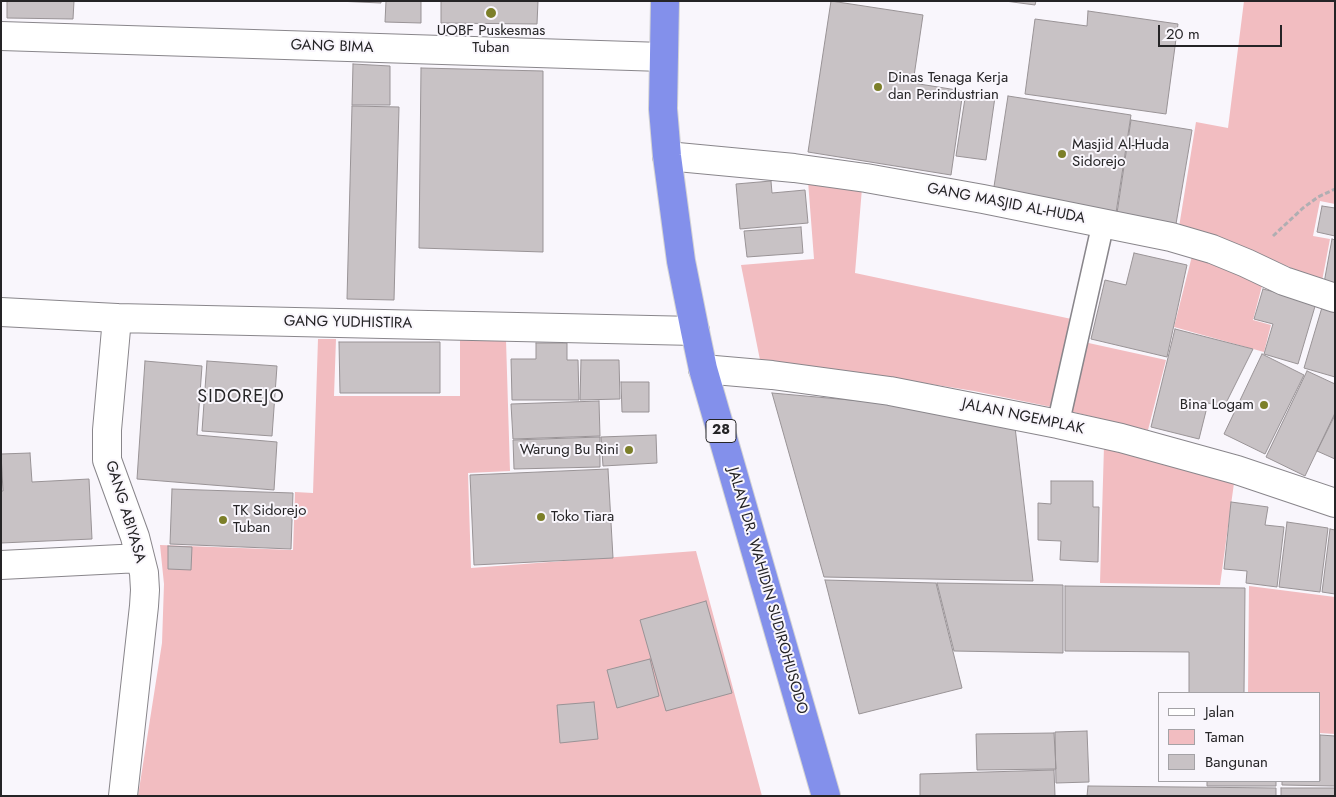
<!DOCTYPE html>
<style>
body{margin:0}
#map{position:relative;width:1336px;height:797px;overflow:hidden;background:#f9f6fc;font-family:Jost,sans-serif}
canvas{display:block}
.frame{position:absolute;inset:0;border:2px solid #252426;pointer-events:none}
.legend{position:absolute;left:1158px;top:692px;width:162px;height:90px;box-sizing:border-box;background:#f9f6fc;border:1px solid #a4a2a6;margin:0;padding:6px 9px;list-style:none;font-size:15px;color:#252426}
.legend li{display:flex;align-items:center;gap:10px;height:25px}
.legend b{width:25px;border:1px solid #a4a2a6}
.scale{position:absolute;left:1158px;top:25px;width:124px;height:22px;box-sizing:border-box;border:2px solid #252426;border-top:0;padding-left:6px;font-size:15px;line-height:18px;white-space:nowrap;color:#252426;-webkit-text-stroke:4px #f9f6fc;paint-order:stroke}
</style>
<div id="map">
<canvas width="1336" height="797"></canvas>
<div class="frame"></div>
<ul class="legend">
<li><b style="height:6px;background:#fff"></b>Jalan</li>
<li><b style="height:14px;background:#f2bdc1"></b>Taman</li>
<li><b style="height:14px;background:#c8c2c5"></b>Bangunan</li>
</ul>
<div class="scale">20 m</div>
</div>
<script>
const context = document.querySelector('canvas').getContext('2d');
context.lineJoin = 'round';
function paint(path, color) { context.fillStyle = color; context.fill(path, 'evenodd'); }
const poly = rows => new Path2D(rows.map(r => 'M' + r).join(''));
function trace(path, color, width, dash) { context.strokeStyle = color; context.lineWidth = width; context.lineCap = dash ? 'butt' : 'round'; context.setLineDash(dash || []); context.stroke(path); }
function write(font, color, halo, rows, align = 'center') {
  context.font = font + ' Jost,sans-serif'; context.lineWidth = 4; context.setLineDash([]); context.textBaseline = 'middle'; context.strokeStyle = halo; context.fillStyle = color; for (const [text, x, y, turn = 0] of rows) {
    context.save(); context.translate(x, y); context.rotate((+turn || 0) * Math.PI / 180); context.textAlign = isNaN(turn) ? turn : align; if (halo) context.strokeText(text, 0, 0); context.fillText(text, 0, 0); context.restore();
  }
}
const green = poly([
 [1244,1,1335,1,1335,204,1320,201,1313,236,1330,239,1322,281,1247,249,1179,227,1196,122,1228,128],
 [808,181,862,188,855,273,1081,321,1061,409,974,391,868,374,760,360,741,265,814,259],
 [1192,256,1263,282,1253,320,1271,325,1264,352,1174,327],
 [318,339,336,339,334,396,460,396,460,339,506,340,510,471,468,473,471,568,696,551,762,796,138,796,162,643,164,584,160,545,293,550,295,492,313,493],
 [1084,342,1166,360,1148,430,1069,411],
 [1104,446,1234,483,1220,585,1100,583],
 [1249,586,1335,597,1335,734,1320,733,1320,693,1248,693]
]);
const building = poly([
 [7,1,74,1,73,19,7,18,7,1],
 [336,1,381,1,381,3,336,1],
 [386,1,421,1,421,23,385,22,386,1],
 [441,1,538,1,537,24,441,23,441,1],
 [831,1,923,15,913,83,963,91,951,175,808,152,831,1],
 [1005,1,1036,1,1035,5,1005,1],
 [1088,11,1178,24,1166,114,1025,94,1035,19,1087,26,1088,11],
 [353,64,390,66,390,105,352,105,353,64],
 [421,68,543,71,543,252,419,248,421,68],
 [966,92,995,97,986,160,956,156,966,92],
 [1008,96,1131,115,1116,213,993,193,1008,96],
 [352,106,399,107,394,300,347,299,352,106],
 [1131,120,1192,130,1176,224,1117,213,1131,120],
 [771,181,772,193,805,190,808,223,740,229,736,184,771,181],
 [1322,206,1335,208,1335,236,1317,232,1322,206],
 [801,227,803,253,747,257,744,231,801,227],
 [1332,239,1335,240,1335,285,1324,283,1332,239],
 [1134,253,1187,265,1167,357,1091,339,1105,280,1126,285,1134,253],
 [1263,289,1316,303,1298,364,1264,354,1273,324,1254,319,1263,289],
 [1323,304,1335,307,1335,377,1304,368,1323,304],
 [1175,329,1253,349,1224,407,1208,403,1199,439,1151,427,1175,329],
 [339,342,440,342,440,393,340,393,339,342],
 [536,343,567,343,567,360,578,360,579,400,512,400,511,359,536,359,536,343],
 [1262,354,1304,375,1265,454,1224,434,1262,354],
 [581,360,619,360,620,399,580,400,581,360],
 [145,361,202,366,197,435,277,442,274,490,137,479,145,361],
 [207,361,277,366,272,436,202,431,207,361],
 [1307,371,1335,384,1335,413,1305,476,1266,457,1307,371],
 [621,382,649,382,649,412,622,412,621,382],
 [772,393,872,402,1015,427,1033,581,824,577,772,393],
 [599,401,600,436,513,439,511,404,599,401],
 [1335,415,1335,459,1317,451,1335,415],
 [656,435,657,463,603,466,601,437,656,435],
 [600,437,600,467,514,469,513,440,600,437],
 [30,453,32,482,89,479,92,539,1,543,1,491,3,491,1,454,30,453],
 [608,469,613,558,474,565,470,475,608,469],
 [1051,481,1093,481,1093,507,1099,507,1098,562,1060,560,1061,541,1038,540,1038,503,1051,504,1051,481],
 [172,489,293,493,291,549,170,544,172,489],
 [1231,502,1268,507,1265,525,1284,527,1277,587,1246,583,1247,571,1224,569,1231,502],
 [1287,522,1328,528,1320,592,1279,587,1287,522],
 [1330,529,1335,530,1335,594,1322,592,1330,529],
 [168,546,192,547,191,570,168,569,168,546],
 [825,580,936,583,962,688,859,714,825,580],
 [937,583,1063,585,1063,653,954,651,937,583],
 [1065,586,1245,588,1244,693,1189,693,1189,652,1065,651,1065,586],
 [706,601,732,693,666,711,640,620,706,601],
 [650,659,659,696,617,708,607,670,650,659],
 [594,702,598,739,560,743,557,705,594,702],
 [1087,731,1089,782,1056,783,1055,732,1087,731],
 [1054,733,1056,769,977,770,976,734,1054,733],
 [1320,735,1335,736,1335,786,1282,785,1282,781,1320,781,1320,735],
 [1054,770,1055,796,920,796,920,774,1054,770],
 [1207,781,1276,781,1276,786,1207,786,1207,781],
 [1088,786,1276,788,1276,796,1087,796,1088,786],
 [1281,788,1335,788,1335,796,1281,796,1281,788]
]);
const path = poly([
 [1273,236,1303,208,1318,197,1335,189]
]);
const lane = poly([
 [1058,424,1103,224]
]);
const street = poly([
 [1,36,663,57],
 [667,156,794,168,866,178,983,199,1171,237,1212,249,1246,263,1284,281,1335,298],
 [1,312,117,318,695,331],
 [117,318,107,430,107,460,135,537,144,573,145,590,144,606,123,796],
 [703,369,772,375,890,391,1058,424,1121,438,1237,470,1335,503],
 [1,565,140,558]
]);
const highway = poly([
 [665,1,663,109,667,156,681,261,695,331,703,369,826,796]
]);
const markers = [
 [491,13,6,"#7c7f29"],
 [878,87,5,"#7c7f29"],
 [1062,154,5,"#7c7f29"],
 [1264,405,5,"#7c7f29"],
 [629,450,5,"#7c7f29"],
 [541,517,5,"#7c7f29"],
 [223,520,5,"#7c7f29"]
];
const shields = [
 [721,431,30]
];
const shieldNames = [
 ["28",721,431]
];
const poiNames = [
 ["UOBF Puskesmas",491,31,"center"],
 ["Tuban",491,48,"center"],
 ["Dinas Tenaga Kerja",888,78],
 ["dan Perindustrian",888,95],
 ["Masjid Al-Huda",1072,145],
 ["Sidorejo",1072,162],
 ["Bina Logam",1254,405,"right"],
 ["Warung Bu Rini",619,450,"right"],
 ["TK Sidorejo",233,511],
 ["Tuban",233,528],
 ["Toko Tiara",551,517]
];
const streetNames = [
 ["GANG BIMA",332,47,2],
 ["GANG MASJID AL-HUDA",1006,204,11],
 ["GANG YUDHISTIRA",348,323,1],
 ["JALAN NGEMPLAK",1023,417,12],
 ["GANG ABIYASA",125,512,73],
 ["JALAN DR. WAHIDIN SUDIROHUSODO",767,591,74]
];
const quarterNames = [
 ["SIDOREJO",241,398]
];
paint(green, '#f2bdc1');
paint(building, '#c8c2c5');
trace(building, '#999396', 1);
trace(lane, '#89868b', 24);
trace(street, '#89868b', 30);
trace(highway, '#d3d3d4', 30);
trace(path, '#b0aeb2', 3, [5, 2.5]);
trace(lane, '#fff', 21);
trace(street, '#fff', 28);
trace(highway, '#8390eb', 28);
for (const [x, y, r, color] of markers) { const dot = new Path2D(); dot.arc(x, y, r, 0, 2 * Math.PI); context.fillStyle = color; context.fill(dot); trace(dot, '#f9f6fc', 2); }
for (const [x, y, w] of shields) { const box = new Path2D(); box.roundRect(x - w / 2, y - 11.5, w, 23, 4); context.fillStyle = '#f9f6fc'; context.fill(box); trace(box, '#252426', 1); }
write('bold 14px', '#252426', null, shieldNames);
write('15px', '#252426', '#f9f6fc', poiNames, 'left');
write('15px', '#252426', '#f9f6fc', streetNames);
context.letterSpacing = '1px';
write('18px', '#252426', '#f9f6fc', quarterNames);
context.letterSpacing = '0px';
</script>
